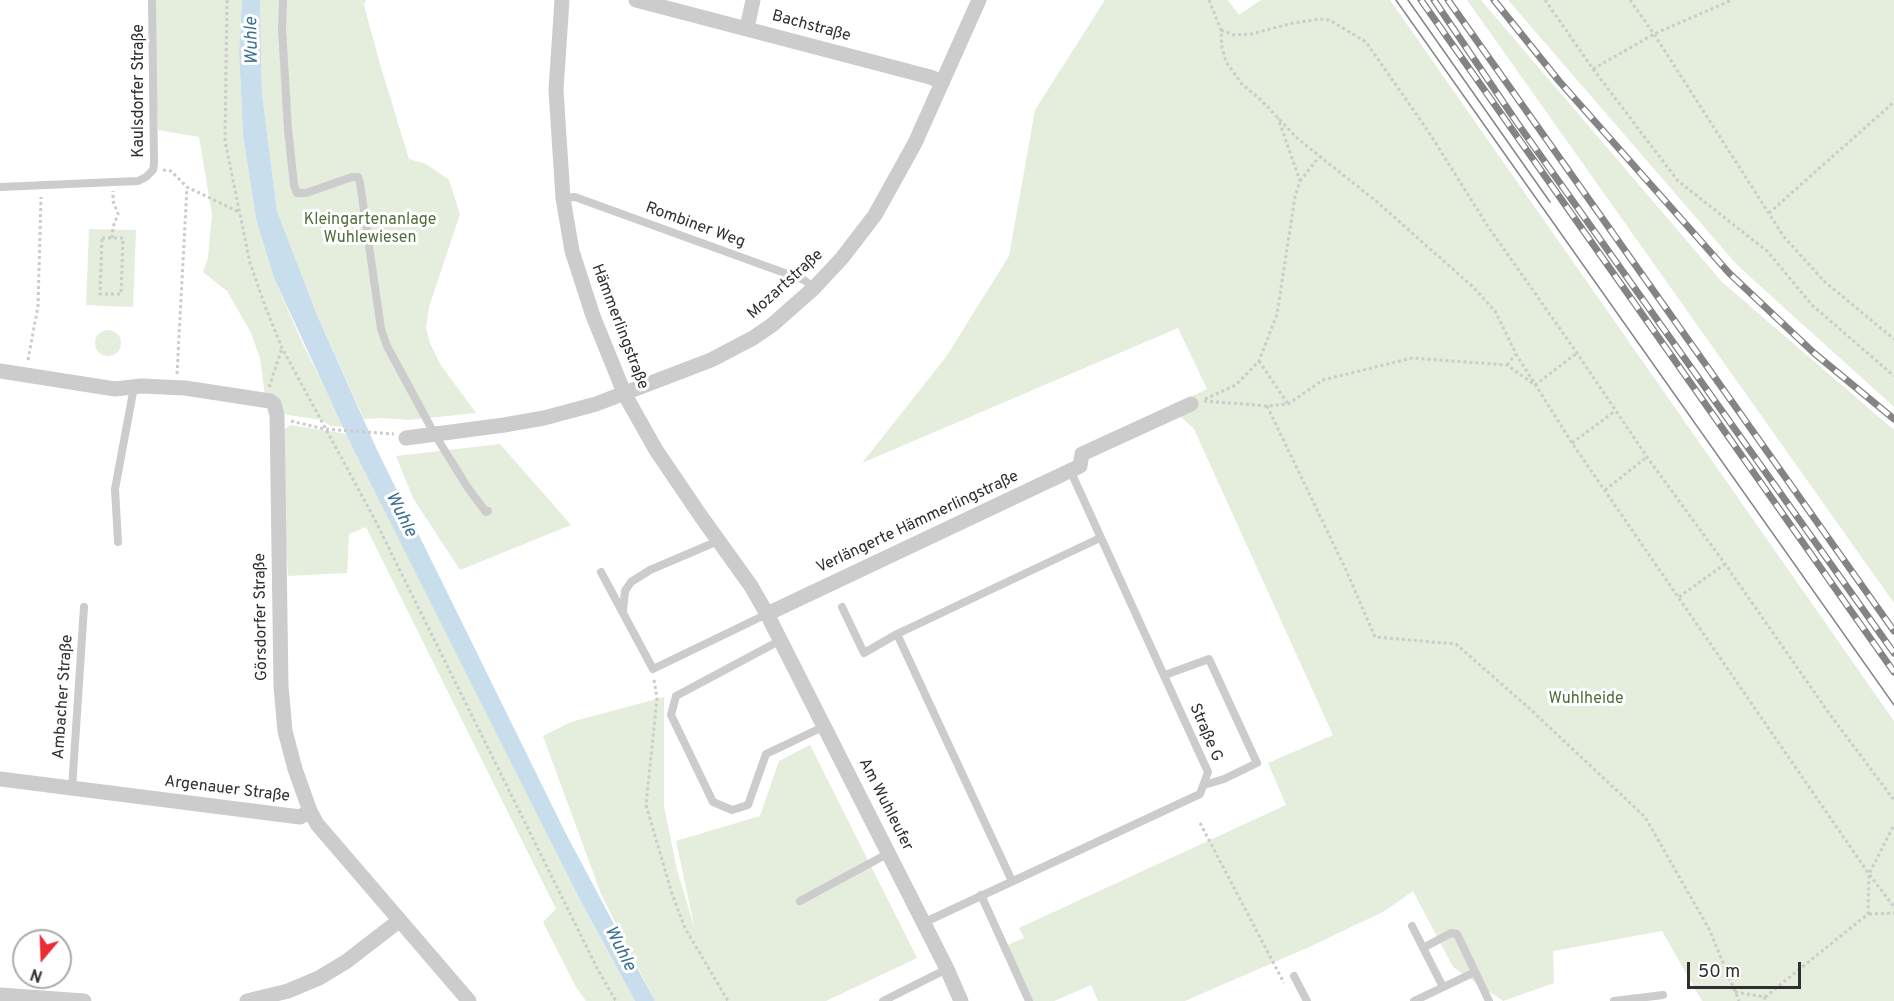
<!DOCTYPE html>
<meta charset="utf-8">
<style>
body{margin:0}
#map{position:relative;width:1894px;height:1001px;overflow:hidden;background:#fff;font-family:Overpass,sans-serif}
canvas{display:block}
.north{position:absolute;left:12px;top:929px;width:60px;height:60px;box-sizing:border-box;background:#fff;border:2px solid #acacac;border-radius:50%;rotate:199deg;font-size:16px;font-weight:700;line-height:24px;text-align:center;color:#2f2f2f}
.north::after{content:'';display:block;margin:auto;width:21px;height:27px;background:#eb2c36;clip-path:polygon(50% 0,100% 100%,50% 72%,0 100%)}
.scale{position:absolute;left:1687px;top:962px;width:114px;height:27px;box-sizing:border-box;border:3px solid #2f2f2f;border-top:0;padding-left:8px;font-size:18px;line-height:21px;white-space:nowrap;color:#2f2f2f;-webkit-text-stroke:4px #fff;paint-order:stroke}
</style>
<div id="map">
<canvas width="1894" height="1001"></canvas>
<div class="north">N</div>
<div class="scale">50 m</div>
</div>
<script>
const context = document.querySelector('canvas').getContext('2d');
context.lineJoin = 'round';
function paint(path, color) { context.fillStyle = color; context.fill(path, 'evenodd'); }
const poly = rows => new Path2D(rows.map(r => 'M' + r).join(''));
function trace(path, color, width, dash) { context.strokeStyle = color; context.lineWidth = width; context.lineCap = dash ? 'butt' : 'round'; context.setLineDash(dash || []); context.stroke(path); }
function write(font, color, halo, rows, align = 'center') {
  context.font = font + ' Overpass,sans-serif'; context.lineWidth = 6; context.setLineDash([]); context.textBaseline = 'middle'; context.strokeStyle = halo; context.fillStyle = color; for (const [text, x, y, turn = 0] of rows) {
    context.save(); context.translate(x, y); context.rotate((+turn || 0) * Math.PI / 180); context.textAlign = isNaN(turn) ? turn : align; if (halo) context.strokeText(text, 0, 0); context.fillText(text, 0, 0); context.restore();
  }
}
const green = poly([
 [153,0,242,0,239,52,243,135,256,219,274,278,302,342,344,427,330,426,322,420,287,415,265,396,260,358,251,333,227,291,203,272,208,258,212,214,199,137,158,130],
 [260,0,366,0,364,5,380,64,409,159,426,164,449,180,460,214,429,307,426,327,430,343,440,364,476,413,409,420,382,418,364,419,317,315,277,211,262,93],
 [1105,0,1228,0,1239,15,1261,0,1390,0,1894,721,1894,1001,1702,1001,1662,931,1553,951,1554,983,1503,1001,1453,967,1413,891,1385,911,1309,947,1185,1001,1098,1001,1091,985,1054,1001,1029,1001,1005,946,1024,938,1019,928,1286,805,1268,763,1333,735,1194,429,1170,407,1207,389,1178,328,862,463,946,357,1009,256,1035,110],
 [1467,0,1481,0,1722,282,1894,430,1894,603],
 [1508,0,1894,0,1894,407,1737,265],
 [89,229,136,230,133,307,86,305],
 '95 343a13 13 0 1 1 26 0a13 13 0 1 1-26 0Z',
 [290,425,347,434,578,896,635,1001,586,1001,576,987,543,922,556,909,366,527,349,534,347,573,288,576,281,444,285,429],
 [500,444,571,525,460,570,413,498,396,456],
 [664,697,664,806,677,870,695,930,676,841,760,816,779,761,810,745,917,958,826,1001,655,1001,601,894,543,736,571,722]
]);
const water = poly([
 [242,0,260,0,262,93,277,211,317,315,378,452,479,657,565,832,655,1001,635,1001,578,896,348,438,274,278,256,219,243,135,239,52]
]);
const path = poly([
 [227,0,225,141,250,263,265,306,282,348,374,518,598,970,616,1001],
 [1209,0,1221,30,1222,48,1226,62,1242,84,1261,100,1298,139,1376,201,1473,287,1495,311,1516,354,1572,443,1869,874,1894,907],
 [1545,0,1593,69,1678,181,1767,251,1812,305,1894,376],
 [1630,0,1654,34,1784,237,1825,282,1894,339],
 [1221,30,1234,35,1251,34,1293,23,1320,19,1329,20,1338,25,1366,42,1428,131,1487,225,1577,353,1647,457,1725,564,1831,716,1894,800],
 [1593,69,1654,34,1732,0],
 [163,170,171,171,187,187,239,212],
 [1300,181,1319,157],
 [1769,213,1894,102],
 [102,238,123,238,121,294,100,294,102,238],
 [112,238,113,227,118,214,113,201,113,191],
 [28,360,38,306,41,197],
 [1259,361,1288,404],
 [1507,365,1516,354],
 [177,374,187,187],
 [269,387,282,348],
 [1205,399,1236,385,1259,361,1277,314,1295,197,1300,181,1278,118],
 [1204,401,1267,406,1288,404,1323,380,1412,358,1507,365,1535,385,1577,353],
 [1267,406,1346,570,1375,637,1456,644,1530,709,1645,817,1709,929,1739,1001],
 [291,421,324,429,394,434],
 [1572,443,1615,411],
 [1605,490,1647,457],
 [1679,597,1725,564],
 [654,680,657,698,646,805,672,894,685,928,728,1001],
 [1200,823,1284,983],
 [1869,914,1894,913],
 [1735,992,1765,997,1764,1001],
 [1765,997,1868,914,1869,874,1894,825]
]);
const lane = poly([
 [283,0,282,29,288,129,294,185,297,193,306,193,352,177,358,177,360,183,381,329,387,346,435,435,468,488,486,512,488,511],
 [0,187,138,181,146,177,153,170,154,163,152,0],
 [563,198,575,197,804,280,814,288],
 [118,542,115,489,134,387],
 [601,572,653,669,767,614],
 [842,607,864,653,897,634],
 [623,611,625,591,631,582,650,570,718,541],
 [781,640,676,696,671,715,713,802,732,810,748,805,766,754,825,726],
 [1165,675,1209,659,1257,763,1224,779,1204,785],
 [72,789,84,607],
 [1012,881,897,634,1100,538],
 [981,895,1029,1001],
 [800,901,889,853],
 [923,923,1200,794,1208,772,1070,470],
 [1412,926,1443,987],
 [1423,948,1451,933,1457,934,1489,1001],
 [1294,976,1307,1001],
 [883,1001,947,969],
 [1414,1001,1475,972],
 [1614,1001,1663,995]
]);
const street = poly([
 [562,0,556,90,563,198,572,251,593,316,625,395,656,450,700,515,751,586,767,614,947,969,961,1001],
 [636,0,930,77,942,82],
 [747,28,753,0],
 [0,371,115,389,141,386,185,388,270,401,274,404,277,415,281,686,285,731,295,769,310,811,317,824,469,1001],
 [406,438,504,425,544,418,596,404,711,360,753,338,772,325,814,288,842,258,875,215,915,143,979,0],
 [767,614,1080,466,1082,454,1191,404],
 [0,779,300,817,310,811],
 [0,995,84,1001],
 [247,1001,288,991,319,978,347,961,400,920]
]);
const tram = poly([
 [1396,0,1894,705],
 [1408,0,1550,202]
]);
const rail = poly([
 [1421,0,1894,672],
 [1434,0,1518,124,1894,653],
 [1448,0,1894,631],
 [1494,0,1559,81,1729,273,1814,353,1894,419]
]);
const streetNames = [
 ["Bachstraße",811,27,15],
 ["Kaulsdorfer Straße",140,91,-90],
 ["Rombiner Weg",695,226,20],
 ["Mozartstraße",786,285,-42],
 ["Hämmerlingstraße",619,327,69],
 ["Verlängerte Hämmerlingstraße",918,523,-25],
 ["Görsdorfer Straße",262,617,-91],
 ["Ambacher Straße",64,697,-86],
 ["Straße G",1205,733,67],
 ["Argenauer Straße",227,790,7],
 ["Am Wuhleufer",885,805,63]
];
const parkNames = [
 ["Kleingartenanlage",370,221],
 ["Wuhlewiesen",370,239],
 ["Wuhlheide",1586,700]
];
const waterNames = [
 ["Wuhle",253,41,-91],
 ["Wuhle",400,515,63],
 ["Wuhle",619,949,63]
];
paint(green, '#e5eddc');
paint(water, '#c8deed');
trace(path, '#ccc', 3, [3, 3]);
trace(lane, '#ccc', 8);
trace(street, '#ccc', 15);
trace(tram, '#848484', 1.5);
trace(rail, '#848484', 7);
trace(rail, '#fff', 4.5, [14]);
write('16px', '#2f2f2f', '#fff', streetNames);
write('16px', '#516d3b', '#fff', parkNames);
write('italic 18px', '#3a6f94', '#fff', waterNames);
</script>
